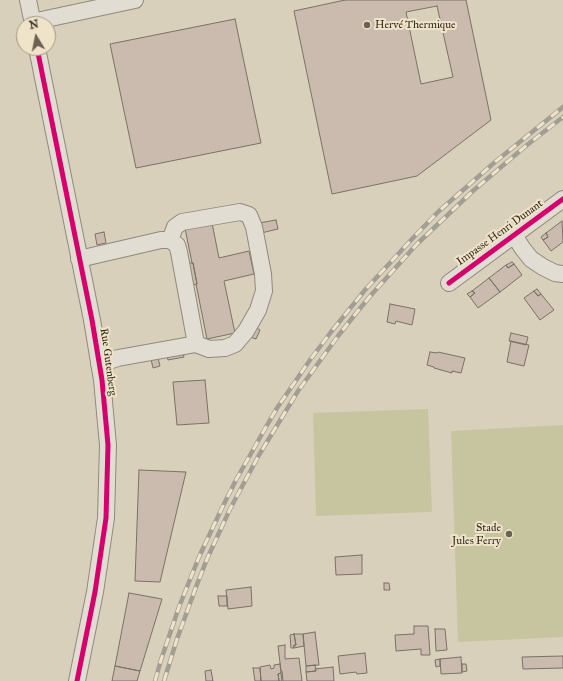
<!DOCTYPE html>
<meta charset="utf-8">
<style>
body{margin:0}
#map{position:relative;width:563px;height:681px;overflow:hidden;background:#d9d0bb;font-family:"IM FELL Great Primer",serif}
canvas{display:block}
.north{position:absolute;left:16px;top:16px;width:40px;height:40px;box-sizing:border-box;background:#efe4ca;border:1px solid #a39883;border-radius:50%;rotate:350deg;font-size:11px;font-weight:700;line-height:16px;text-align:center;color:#312519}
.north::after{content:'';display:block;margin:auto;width:14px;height:18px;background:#6c6152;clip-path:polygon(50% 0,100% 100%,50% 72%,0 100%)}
</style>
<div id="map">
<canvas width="563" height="681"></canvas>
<div class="north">N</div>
</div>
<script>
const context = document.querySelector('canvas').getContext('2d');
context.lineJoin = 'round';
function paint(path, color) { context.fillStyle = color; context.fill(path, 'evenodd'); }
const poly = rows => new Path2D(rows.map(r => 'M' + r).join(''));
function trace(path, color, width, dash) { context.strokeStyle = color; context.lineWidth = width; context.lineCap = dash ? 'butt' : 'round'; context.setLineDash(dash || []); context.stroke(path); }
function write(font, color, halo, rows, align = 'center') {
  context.font = font + ' "IM FELL Great Primer",serif'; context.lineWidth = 4; context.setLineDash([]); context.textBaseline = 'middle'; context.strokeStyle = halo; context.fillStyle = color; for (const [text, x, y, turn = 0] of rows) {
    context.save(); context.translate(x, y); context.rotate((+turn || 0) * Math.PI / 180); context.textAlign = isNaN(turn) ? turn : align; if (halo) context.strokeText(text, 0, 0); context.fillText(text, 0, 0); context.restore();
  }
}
const green = poly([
 [428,409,432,512,316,516,313,413],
 [563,425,563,637,458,642,451,431]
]);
const building = poly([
 [345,0,466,0,491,120,417,176,332,194,294,11,345,0],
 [437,6,453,77,421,84,406,12,437,6],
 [235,19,261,143,136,168,110,44,235,19],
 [276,220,278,229,261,233,259,223,276,220],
 [562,221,563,242,551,251,543,240,548,237,546,233,562,221],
 [212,223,219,258,249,251,254,274,224,281,235,333,207,339,196,284,197,284,193,263,192,263,185,228,212,223],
 [104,232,106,243,97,245,95,234,104,232],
 [546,233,548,237,543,240,541,237,546,233],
 [512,262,514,264,508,268,506,265,512,262],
 [188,263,193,263,197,284,193,285,188,263],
 [514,264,522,275,500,292,489,278,506,265,508,268,514,264],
 [489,278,500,292,478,308,470,297,475,293,472,291,489,278],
 [537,289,541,294,538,296,534,291,537,289],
 [472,291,475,293,470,297,467,294,472,291],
 [534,291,538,296,541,294,554,310,540,320,524,298,534,291],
 [390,304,415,309,412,325,396,321,395,324,387,322,390,304],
 [255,327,260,330,256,339,250,337,255,327],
 [511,333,528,337,526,345,509,341,511,333],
 [511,341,529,345,524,366,507,362,511,341],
 [182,348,184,357,168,360,166,351,182,348],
 [430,352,437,353,438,352,465,358,461,373,452,371,452,373,434,368,434,367,427,365,430,352],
 [158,358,160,366,153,368,151,359,158,358],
 [205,380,209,423,177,425,173,382,205,380],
 [139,470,186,472,160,582,135,581,139,470],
 [362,555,362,574,336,575,335,557,362,555],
 [384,583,389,583,390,590,384,590,384,583],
 [251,587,252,606,228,609,226,590,251,587],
 [129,593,162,599,140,671,115,666,129,593],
 [218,596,227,596,227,606,219,606,218,596],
 [414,626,428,626,430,655,421,655,421,649,396,651,395,635,414,634,414,626],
 [435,629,445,629,447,650,436,651,435,629],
 [315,632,319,665,306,666,303,634,315,632],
 [294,634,303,634,304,646,294,648,294,645,296,645,294,634],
 [294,634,296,645,294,645,294,648,291,648,290,635,294,634],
 [285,645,285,659,299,658,302,681,283,681,282,671,281,671,278,646,285,645],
 [365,653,367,673,357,674,356,672,340,674,338,656,365,653],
 [563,656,563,668,523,669,522,657,563,656],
 [461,657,462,673,441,674,440,659,461,657],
 [440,659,440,666,436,667,435,660,440,659],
 [280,664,281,673,278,674,279,681,261,681,260,667,270,665,271,669,274,668,274,665,280,664],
 [462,664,466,664,467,671,462,672,462,664],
 [315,665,316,671,306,672,306,666,315,665],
 [115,666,140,671,137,681,112,681,115,666],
 [333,667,334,681,307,681,306,672,316,671,315,669,333,667],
 [253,668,260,668,261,681,255,681,253,668],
 [211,670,213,681,206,681,205,671,211,670],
 [281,673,282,681,279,681,278,674,281,673]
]);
const minor = poly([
 [28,0,33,24],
 [32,22,135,0],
 [37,48,92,320,102,380,108,445,106,518,95,592,77,681],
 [514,235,523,249,531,259,543,267,555,273,563,274],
 [170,240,175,227,182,222,240,212,249,215,254,227,263,274,264,291,258,310,246,331,235,344,225,348,209,349,196,344],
 [79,259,161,240,170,240,177,245,179,252,196,344,118,358,99,364],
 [449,283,563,199]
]);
const rail = poly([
 [155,681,161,660,179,607,199,557,222,508,236,480,266,427,277,408,310,360,331,332,365,290,412,239,438,212,495,162,563,107],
 [164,681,177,639,196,587,207,559,230,509,259,455,298,391,338,336,357,312,372,294,417,244,474,190,527,145,563,117]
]);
const cycleway = poly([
 [37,48,92,320,102,380,108,445,106,518,95,592,77,681],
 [449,283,563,199]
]);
const markers = [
 [367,25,4,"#6c6152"],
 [509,534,4,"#6c6152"]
];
const poiNames = [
 ["Hervé Thermique",375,25],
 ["Stade",501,528,"right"],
 ["Jules Ferry",501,541,"right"]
];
const streetNames = [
 ["Impasse Henri Dunant",500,233,-36],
 ["Rue Gutenberg",108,362,82]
];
paint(green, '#c7c59f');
paint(building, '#cbbbae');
trace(building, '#787266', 1);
trace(minor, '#90897c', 18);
trace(minor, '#e2ddd2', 16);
trace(rail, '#a39e94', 4.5);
trace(rail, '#efe4ca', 3, [9]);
trace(cycleway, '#d6006c', 5);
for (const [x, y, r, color] of markers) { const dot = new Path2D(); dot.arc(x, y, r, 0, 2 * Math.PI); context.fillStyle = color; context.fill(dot); trace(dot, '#efe4ca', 1.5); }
write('11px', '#312519', '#efe4ca', poiNames, 'left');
write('11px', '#312519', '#efe4ca', streetNames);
</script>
